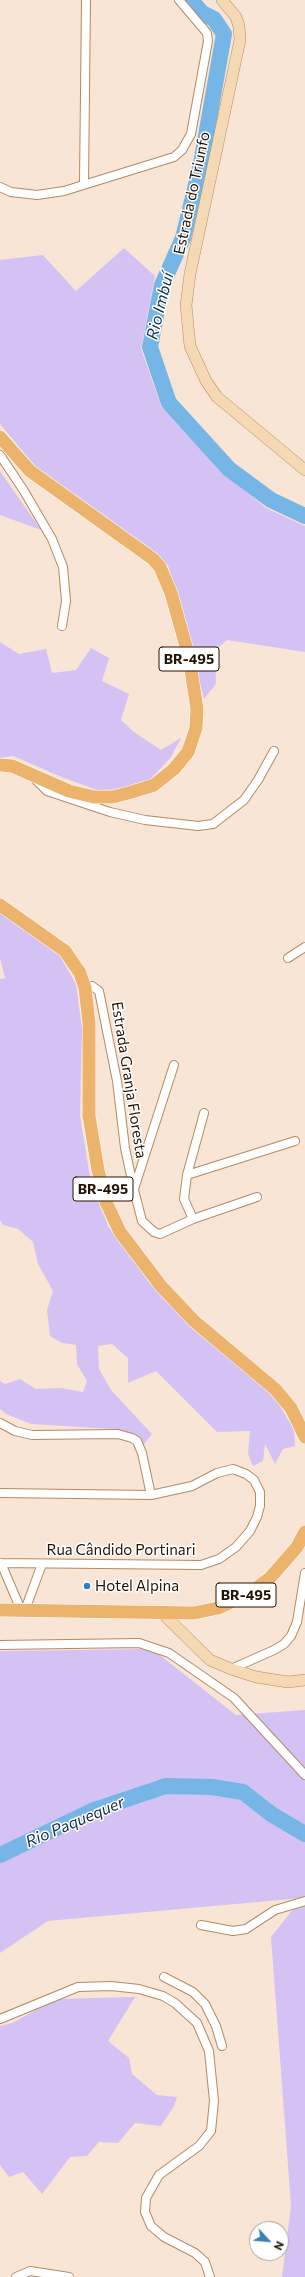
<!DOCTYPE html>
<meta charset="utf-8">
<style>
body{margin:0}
#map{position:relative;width:305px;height:2277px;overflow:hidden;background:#f9e5d5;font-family:Commissioner,sans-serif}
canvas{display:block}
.north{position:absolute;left:249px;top:2221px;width:40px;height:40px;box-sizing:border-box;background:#fff;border:1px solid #a7a19b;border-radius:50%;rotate:116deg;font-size:11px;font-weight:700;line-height:16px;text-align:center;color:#241304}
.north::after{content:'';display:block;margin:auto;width:14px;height:18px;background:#3681b4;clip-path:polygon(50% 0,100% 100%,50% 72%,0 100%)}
</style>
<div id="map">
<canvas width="305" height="2277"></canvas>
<div class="north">N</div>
</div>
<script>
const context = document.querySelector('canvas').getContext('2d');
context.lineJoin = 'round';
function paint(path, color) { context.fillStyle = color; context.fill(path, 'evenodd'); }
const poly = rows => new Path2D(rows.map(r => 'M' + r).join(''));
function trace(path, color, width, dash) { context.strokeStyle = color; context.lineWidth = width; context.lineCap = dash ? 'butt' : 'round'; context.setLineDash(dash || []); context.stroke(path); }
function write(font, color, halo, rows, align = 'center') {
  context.font = font + ' Commissioner,sans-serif'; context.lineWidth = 3; context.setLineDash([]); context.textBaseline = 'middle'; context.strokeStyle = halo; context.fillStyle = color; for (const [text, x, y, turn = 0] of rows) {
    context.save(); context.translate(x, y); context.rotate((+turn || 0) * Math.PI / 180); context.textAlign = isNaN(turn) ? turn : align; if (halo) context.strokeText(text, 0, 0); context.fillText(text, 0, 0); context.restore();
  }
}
const green = poly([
 [124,248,155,276,141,349,162,408,219,469,266,508,305,526,305,652,227,640,215,651,216,684,204,699,168,565,38,470,0,424,0,260,43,255,76,291],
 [0,470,0,471,41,530,0,515],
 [0,642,19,654,46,649,52,673,76,670,91,648,109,658,102,681,129,694,121,720,134,732,161,750,181,738,171,757,150,780,121,789,97,790,64,778,13,756,0,758],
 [0,910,57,951,76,984,82,1029,80,1116,91,1183,108,1226,148,1281,191,1328,262,1385,279,1404,294,1430,295,1446,283,1449,275,1464,265,1444,263,1461,253,1466,248,1454,250,1431,217,1432,156,1371,128,1383,128,1358,112,1344,98,1346,99,1369,111,1390,152,1434,144,1444,137,1436,112,1429,31,1424,6,1414,0,1409,0,1381,5,1384,20,1379,36,1389,61,1388,83,1392,87,1381,77,1364,76,1345,62,1343,50,1336,47,1310,53,1291,38,1264,33,1242,18,1229,3,1225,0,1220,0,979,5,978,0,958],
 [152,1649,236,1715,305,1710,305,2277,282,2277,291,2206,271,1937,302,1898,48,1921,0,1953,0,1651],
 [135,1997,108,2041,129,2058,132,2074,157,2095,177,2097,174,2106,161,2126,135,2123,118,2143,99,2142,87,2156,70,2157,42,2194,23,2172,9,2177,0,2165,0,2026,12,2023,56,1999]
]);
const river = poly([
 [191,0,202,13,214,19,224,34,201,164,183,238,162,285,150,347,169,403,229,469,271,500,305,516],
 [0,1855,94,1810,166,1786,212,1787,243,1792,271,1814,305,1834]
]);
const street = poly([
 [84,183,86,0],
 [0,187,11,192,37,195,64,191,174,157,182,150,191,134,208,41,207,33,179,0],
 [0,455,24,491,52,539,63,567,66,601,62,626],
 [36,780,47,791,110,812,145,820,198,826,213,824,244,800,258,780,274,751],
 [288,958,305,947],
 [85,988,92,986,99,991,117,1081,125,1148,134,1190,142,1221,154,1232,160,1234,193,1219,184,1199,187,1175,204,1113],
 [187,1175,295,1141],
 [134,1189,174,1065],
 [193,1219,257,1197],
 [0,1423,15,1431,32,1435,118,1434,132,1438,137,1441,142,1453,151,1495],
 [0,1493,151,1495,192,1486,217,1473,233,1469,246,1474,254,1480,260,1492,260,1506,257,1517,250,1531,236,1547,219,1559,201,1565,0,1563],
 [1,1563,21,1610],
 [25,1610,42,1564],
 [0,1645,139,1643,169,1653,234,1698,305,1775],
 [231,1669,274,1650,284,1644,291,1636,297,1622,305,1573],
 [201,1925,233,1931,246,1929,275,1910,305,1901],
 [164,1977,193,1992,205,2004,216,2026,222,2046],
 [0,2019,78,1987,111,1986,139,1989,163,1996,175,2003,197,2023,209,2051,214,2101,211,2131,199,2146,159,2175,146,2198,145,2212,151,2226,164,2237,195,2253,205,2262,210,2277],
 [16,2277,30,2271,69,2277]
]);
const secondary = poly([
 [222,0,236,17,239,26,240,40,190,274,186,305,190,346,206,381,217,397,305,470],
 [161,1612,210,1660,231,1669,256,1677,288,1682,305,1680]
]);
const primary = poly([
 [0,437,30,471,153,559,160,567,171,593,189,657,197,709,196,728,188,752,174,769,154,785,132,792,113,797,94,797,69,791,12,766,0,765],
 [0,905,65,951,80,973,85,988,89,1023,89,1116,98,1170,106,1202,120,1232,161,1286,194,1321,275,1389,291,1408,305,1437],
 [0,1610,194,1613,218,1608,250,1593,270,1578,297,1547,305,1532]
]);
const markers = [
 [87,1586,4,"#3681b4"]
];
const shields = [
 [189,659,60],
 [103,1189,60],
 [246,1595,60]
];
const shieldNames = [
 ["BR-495",189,659],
 ["BR-495",103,1189],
 ["BR-495",246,1595]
];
const streetNames = [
 ["Estrada do Triunfo",192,193,-78],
 ["Estrada Granja Floresta",129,1080,81],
 ["Rua Cândido Portinari",121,1550]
];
const poiNames = [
 ["Hotel Alpina",95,1586]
];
const waterNames = [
 ["Rio Imbuí",160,306,-76],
 ["Rio Paquequer",75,1822,-23]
];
paint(green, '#d5c2f4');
trace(river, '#75b6e7', 16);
trace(street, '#b68961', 10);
trace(secondary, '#b68961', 12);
trace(primary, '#fff', 14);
trace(street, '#fff', 8);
trace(secondary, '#f5d9b5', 11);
trace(primary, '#ebb36b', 13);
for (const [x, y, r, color] of markers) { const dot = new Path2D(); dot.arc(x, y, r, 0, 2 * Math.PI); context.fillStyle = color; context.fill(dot); trace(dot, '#fff', 1.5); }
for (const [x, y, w] of shields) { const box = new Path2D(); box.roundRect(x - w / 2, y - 12, w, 24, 3); context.fillStyle = '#fff'; context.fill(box); trace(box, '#241304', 1); }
write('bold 14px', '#241304', null, shieldNames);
write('15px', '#241304', '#fff', streetNames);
write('15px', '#241304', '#fff', poiNames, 'left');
write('italic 16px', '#153246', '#fff', waterNames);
</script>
